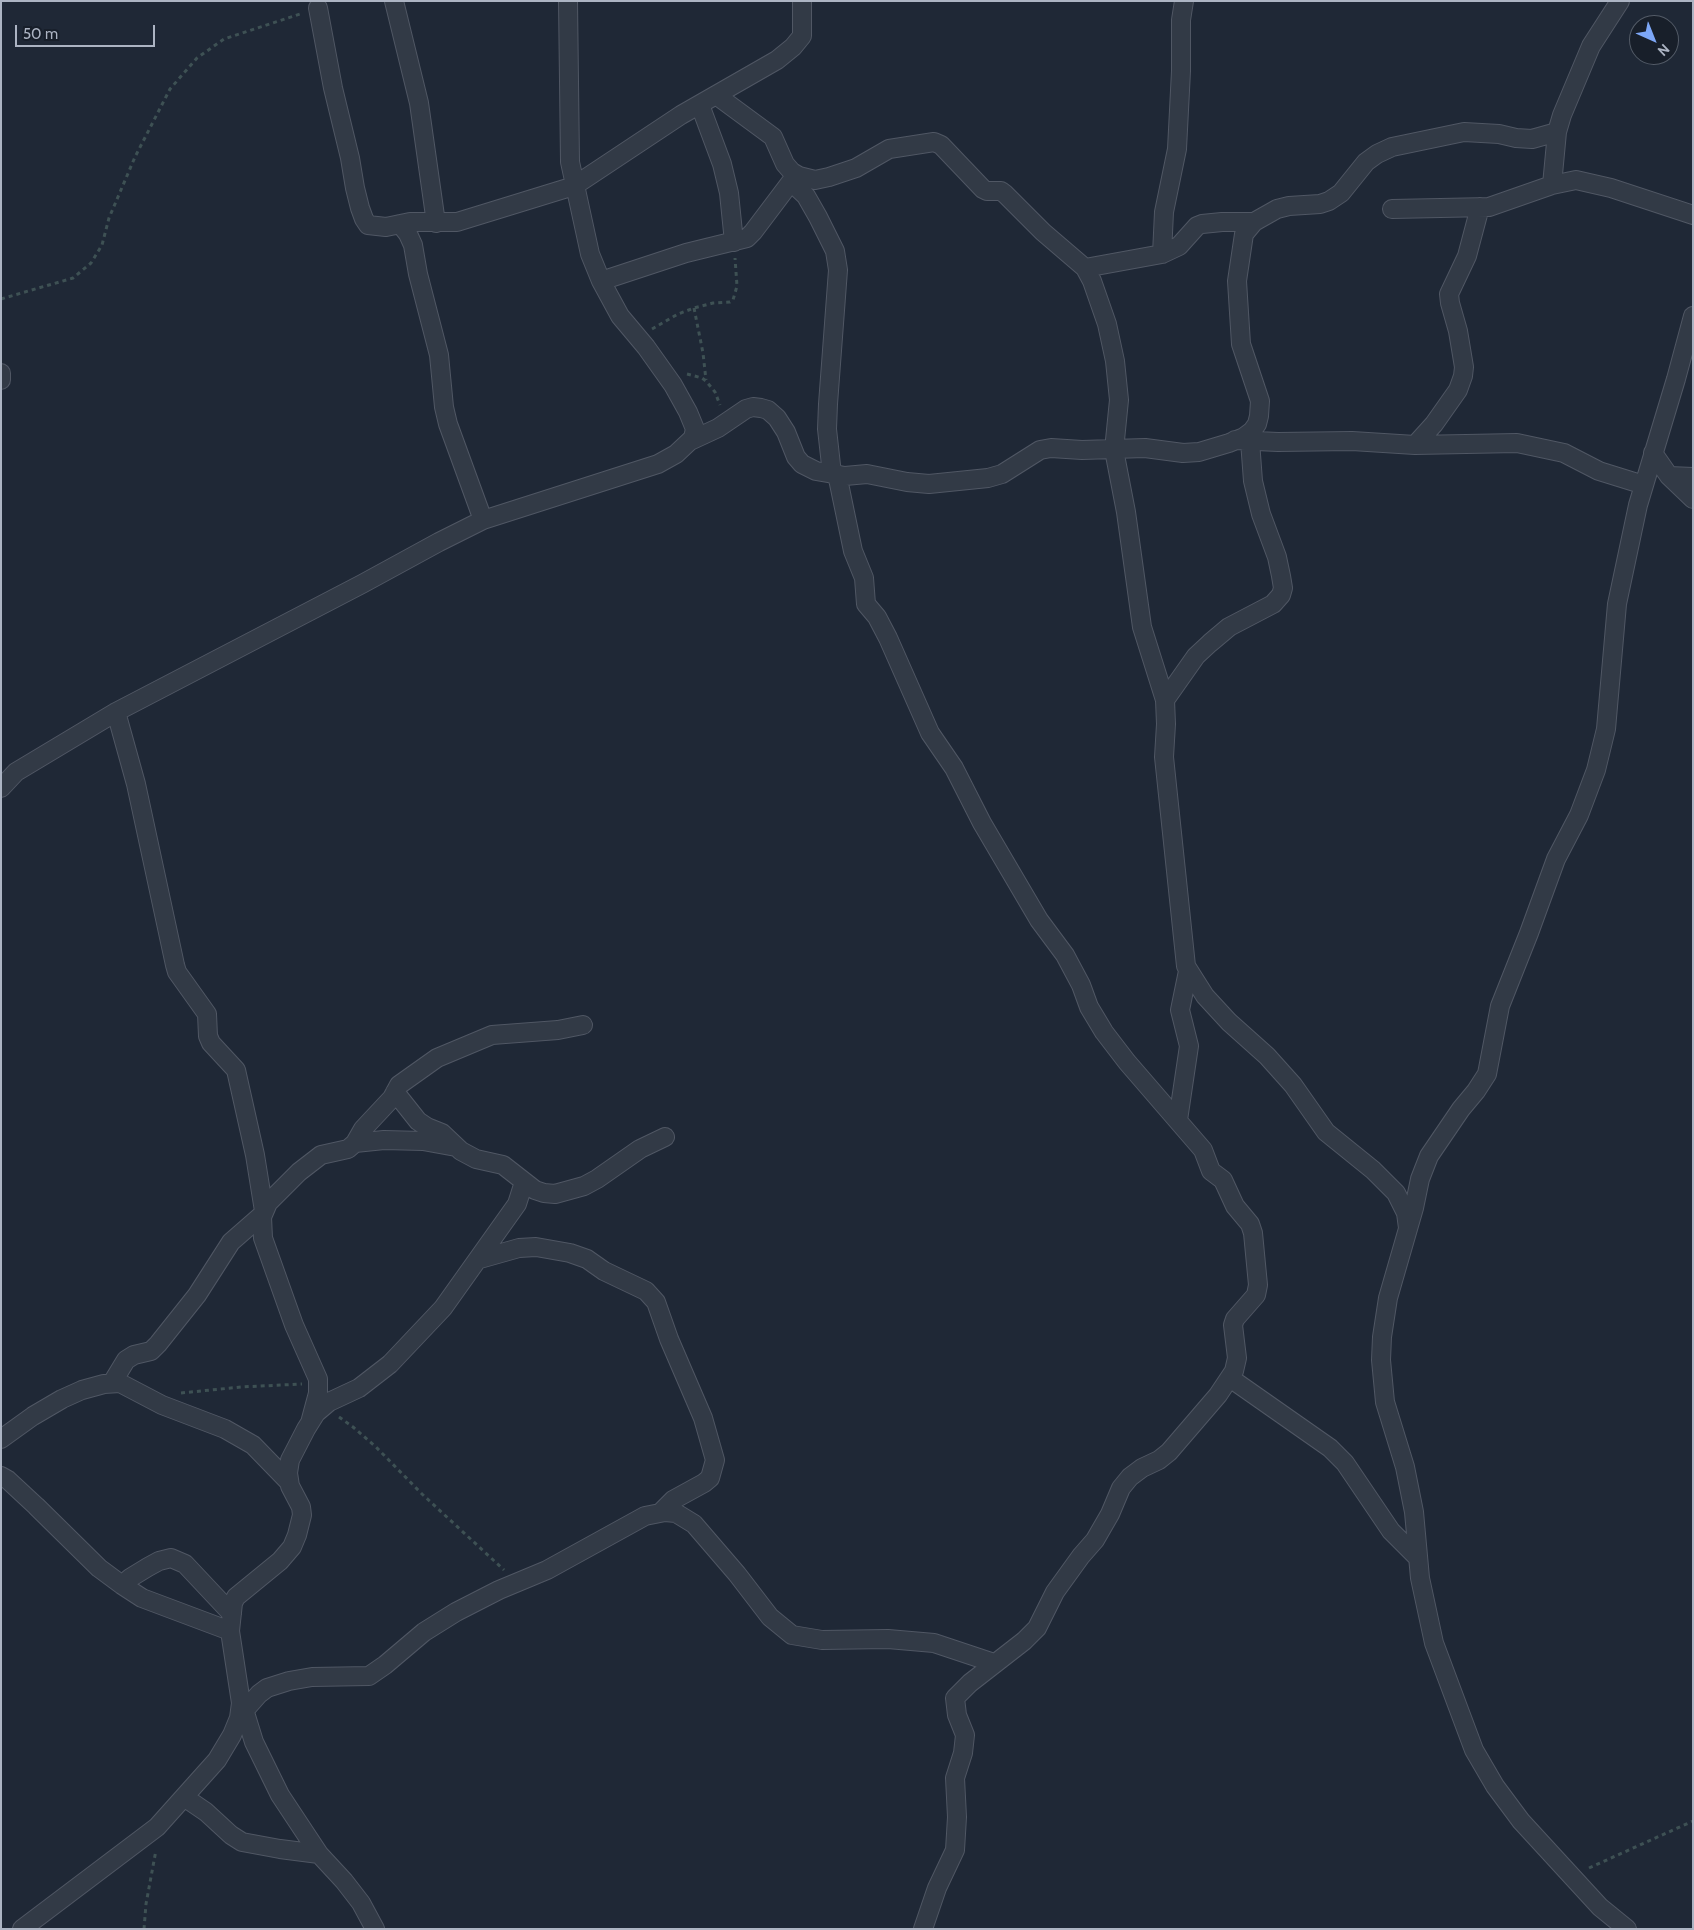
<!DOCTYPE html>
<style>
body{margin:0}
#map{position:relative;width:1694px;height:1930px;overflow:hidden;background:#1f2836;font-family:Cabin,sans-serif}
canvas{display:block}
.frame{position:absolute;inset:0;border:2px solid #acb4c3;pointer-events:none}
.north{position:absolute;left:1629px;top:15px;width:50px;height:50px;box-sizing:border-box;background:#181f2a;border:1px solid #535b67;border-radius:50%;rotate:136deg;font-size:14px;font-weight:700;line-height:20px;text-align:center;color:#acb4c3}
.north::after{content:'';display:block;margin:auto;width:18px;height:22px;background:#7da7f7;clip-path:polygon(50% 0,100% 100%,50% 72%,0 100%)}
.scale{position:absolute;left:15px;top:25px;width:140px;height:22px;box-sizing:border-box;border:2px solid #acb4c3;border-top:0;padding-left:6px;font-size:15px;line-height:18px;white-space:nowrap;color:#acb4c3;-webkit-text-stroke:4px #181f2a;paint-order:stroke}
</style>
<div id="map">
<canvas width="1694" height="1930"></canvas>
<div class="frame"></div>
<div class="north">N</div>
<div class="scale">50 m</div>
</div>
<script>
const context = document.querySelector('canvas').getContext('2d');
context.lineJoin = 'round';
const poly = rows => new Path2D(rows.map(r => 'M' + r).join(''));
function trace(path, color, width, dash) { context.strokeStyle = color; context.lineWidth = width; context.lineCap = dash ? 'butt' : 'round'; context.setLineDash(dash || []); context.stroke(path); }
const path = poly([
 [1,299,73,278,91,263,102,245,109,218,135,157,170,89,197,58,224,39,303,13],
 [694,308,703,353,706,380],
 [652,329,678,314,694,308,713,303,730,302,733,300,737,286,735,258],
 [687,374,702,378,706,381,715,392,720,405],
 [181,1393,241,1387,302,1384],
 [339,1417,353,1427,376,1447,422,1494,504,1570],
 [1589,1868,1693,1821],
 [144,1929,146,1904,156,1850]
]);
const street = poly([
 [394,1,419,103,436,223],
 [318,8,333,88,350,158,355,188,360,208,364,219,368,225,386,227,410,222,457,222,574,186,681,115,777,60,793,47,802,36,802,1],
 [716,95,773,137,785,164,792,172,799,176,815,180,829,177,856,168,889,149,934,142,941,145,983,189,987,191,1001,191,1005,194,1043,232,1085,268,1092,281,1107,324,1115,361,1119,400,1114,450,1126,512,1142,627,1165,700,1166,724,1164,757,1186,966,1205,996,1229,1022,1267,1056,1293,1085,1326,1132,1373,1170,1396,1193,1406,1213,1408,1228],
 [700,105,722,164,729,193,734,242],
 [791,182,806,196,818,217,835,251,838,270,828,404,827,429,832,474],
 [1552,185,1557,132,1562,115,1591,46,1620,1],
 [1392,209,1489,207,1552,185,1576,180,1611,188,1693,215],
 [400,224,408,234,413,245,418,274,439,355,444,407,448,424,483,520],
 [1162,254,1164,212,1177,149,1181,71,1181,20,1184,1],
 [1085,268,1162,254,1179,246,1197,226,1202,224,1222,222,1254,222],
 [601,281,686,253,747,238,753,232,796,175],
 [1,373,1,380],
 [1235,440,1278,442,1352,441,1415,445,1517,443,1564,453,1599,471,1644,485],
 [690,441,718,428,746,409,753,407,761,408,768,410,777,418,786,432,796,457,802,464,816,471,845,476,867,474,907,482,929,484,988,478,1002,474,1040,450,1051,448,1082,450,1145,448,1183,453,1199,452,1229,443,1244,437,1252,431,1257,424,1259,416,1260,401,1241,344,1237,281,1244,234,1254,222,1277,209,1289,206,1320,204,1329,201,1341,193,1366,162,1377,154,1392,147,1464,132,1499,134,1516,138,1532,139,1557,132],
 [1415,445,1434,424,1458,390,1463,376,1464,367,1458,331,1450,303,1449,294,1467,256,1480,207],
 [1653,453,1669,476,1693,499],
 [837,474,853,551,864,578,866,604,877,617,888,638,930,733,954,768,982,823,1039,920,1065,955,1081,985,1089,1007,1104,1032,1127,1062,1203,1150,1211,1171,1223,1180,1235,1206,1250,1224,1253,1233,1258,1285,1256,1295,1235,1319,1233,1325,1237,1358,1234,1371,1218,1395,1169,1452,1159,1460,1142,1468,1130,1477,1121,1488,1110,1514,1095,1540,1081,1556,1055,1592,1037,1628,1024,1641,970,1683,955,1698,957,1715,965,1735,963,1753,955,1778,957,1817,955,1850,937,1888,923,1929],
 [1669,476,1693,477],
 [1165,700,1196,656,1210,643,1229,627,1273,604,1281,595,1283,588,1281,576,1277,557,1261,514,1253,481,1250,441],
 [116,712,136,784,175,965,177,972,207,1014,208,1036,211,1043,236,1070,255,1155,264,1211],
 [1,788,16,772,116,712,362,584,439,542,483,520,658,464,676,454,693,438,695,429,688,412,673,385,646,347,620,316,601,281,590,254,570,162,568,1],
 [395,1092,418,1121,427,1127,442,1133,461,1151,476,1159,503,1165,535,1190,544,1193,555,1194,584,1186,597,1179,640,1149,665,1137],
 [1178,1120,1189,1046,1180,1010,1188,971],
 [355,1143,384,1140,423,1141,456,1147],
 [480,1259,519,1248,536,1247,570,1253,587,1259,604,1271,646,1291,656,1302,669,1339,703,1418,715,1460,710,1478,704,1483,673,1500,660,1513],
 [1230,1378,1330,1448,1345,1463,1391,1531,1418,1558],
 [112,1383,126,1360,134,1355,151,1351,158,1344,197,1295,231,1242,263,1214],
 [311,1419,318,1393,318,1379,294,1325,263,1238,262,1217,268,1203,299,1172,321,1155,348,1149,355,1143,363,1129,392,1098,399,1085,437,1058,492,1035,558,1030,583,1025],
 [1,1439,33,1416,62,1399,82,1390,104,1384,120,1383,162,1405,225,1429,253,1445,288,1481],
 [1,1476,8,1480,36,1506,99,1568,122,1585,142,1598,230,1631],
 [122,1585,130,1578,148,1567,159,1561,171,1558,185,1564,232,1614],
 [242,1703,254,1742,280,1795,319,1854,344,1881,361,1903,375,1929],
 [244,1711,259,1694,267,1688,289,1681,312,1677,369,1676,385,1665,424,1632,456,1612,499,1590,547,1570,645,1516,665,1512,676,1513,694,1524,737,1574,770,1617,792,1635,822,1640,888,1639,934,1643,994,1663],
 [184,1797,206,1812,231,1835,242,1842,280,1849,319,1854],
 [22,1929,157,1827,217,1760,232,1735,239,1718,241,1703,230,1631,233,1603,236,1597,280,1561,292,1547,297,1535,302,1515,301,1507,290,1486,288,1473,290,1460,306,1429,316,1413,329,1402,359,1388,390,1364,443,1308,517,1204,524,1182],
 [1627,1929,1600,1907,1521,1821,1495,1786,1474,1750,1434,1643,1420,1578,1414,1512,1405,1467,1385,1402,1381,1360,1382,1337,1388,1298,1414,1208,1420,1179,1429,1156,1461,1109,1476,1091,1487,1074,1500,1006,1529,933,1556,859,1579,815,1596,770,1606,729,1617,604,1638,505,1676,379,1693,316]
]);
trace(street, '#505764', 20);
trace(path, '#3e5154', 3, [4, 4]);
trace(street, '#323a46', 18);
</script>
